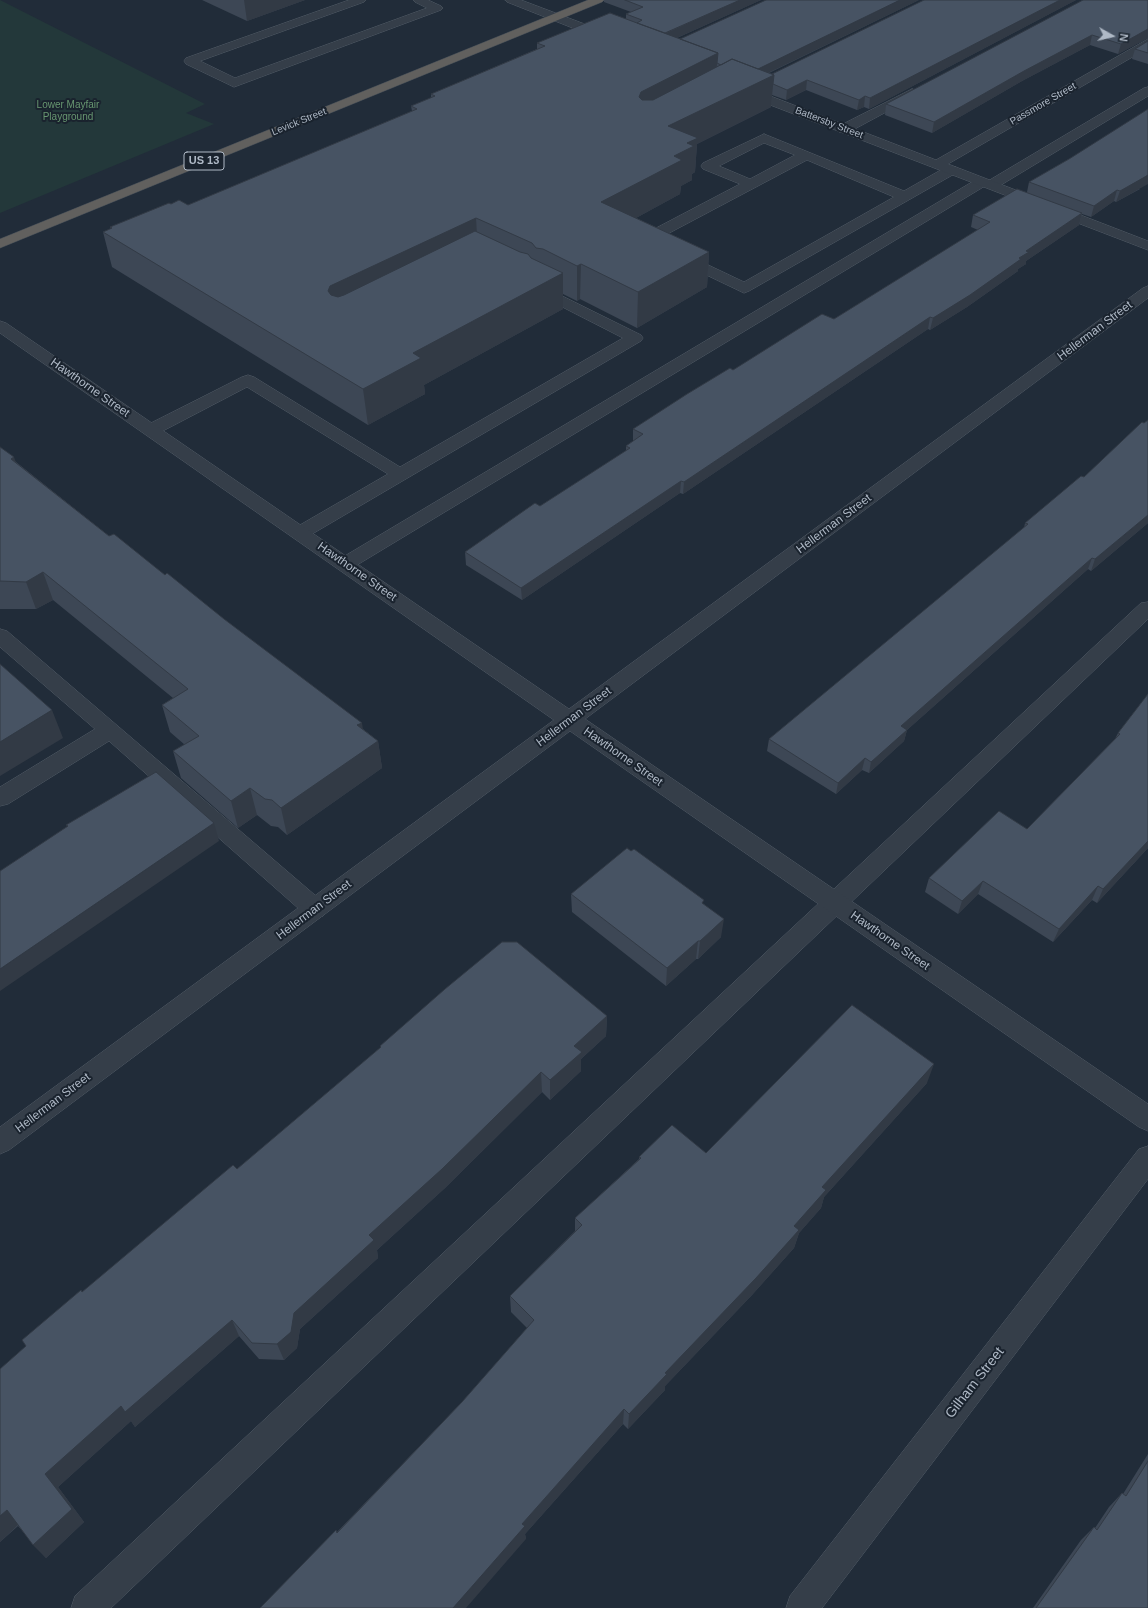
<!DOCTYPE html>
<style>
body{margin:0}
#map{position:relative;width:1148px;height:1608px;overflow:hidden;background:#212c39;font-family:Arial,sans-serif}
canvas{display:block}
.north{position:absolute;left:1092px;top:16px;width:40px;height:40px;-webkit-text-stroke:3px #1a232e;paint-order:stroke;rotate:98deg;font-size:11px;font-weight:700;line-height:16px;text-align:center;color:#afb9c6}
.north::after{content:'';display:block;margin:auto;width:14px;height:18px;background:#afb9c6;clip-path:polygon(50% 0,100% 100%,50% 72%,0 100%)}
</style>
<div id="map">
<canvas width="1148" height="1608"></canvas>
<div class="north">N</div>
</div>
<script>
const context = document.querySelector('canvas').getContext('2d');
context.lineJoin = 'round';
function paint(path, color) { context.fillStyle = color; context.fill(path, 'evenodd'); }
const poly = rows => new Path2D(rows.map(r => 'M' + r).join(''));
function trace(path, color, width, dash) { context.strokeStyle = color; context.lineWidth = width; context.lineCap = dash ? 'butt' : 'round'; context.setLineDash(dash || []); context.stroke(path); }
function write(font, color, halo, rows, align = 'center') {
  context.font = font + ' Arial,sans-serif'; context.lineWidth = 4; context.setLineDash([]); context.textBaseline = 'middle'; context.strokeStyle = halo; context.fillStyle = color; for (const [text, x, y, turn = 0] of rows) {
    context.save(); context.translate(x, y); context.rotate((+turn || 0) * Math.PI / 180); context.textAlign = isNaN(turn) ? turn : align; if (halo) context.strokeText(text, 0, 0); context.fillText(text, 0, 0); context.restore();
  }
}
const green = poly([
 [0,0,205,104,186,113,214,124,0,213]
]);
const service = poly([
 [349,0,366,0,364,2,200,61,235,78,427,8,415,2,413,0,428,0,441,6,443,8,441,10,234,87,186,64,184,61,186,58,349,0],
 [1148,87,1148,96,996,188,991,189,985,186,352,568,345,570,338,568,336,564,338,560,977,179,982,178,988,181,1144,88,1148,87],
 [912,89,916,90,918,93,916,96,849,132,844,133,839,132,837,129,839,126,912,89],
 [764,134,904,191,946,167,956,167,958,170,956,173,749,291,744,293,675,260,673,257,675,254,680,253,685,254,744,282,894,197,807,160,656,240,658,243,656,246,651,247,639,243,637,240,639,237,740,184,703,169,701,166,703,163,764,134],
 [764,143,795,155,750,179,719,166,764,143],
 [538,284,641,335,643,338,641,341,307,537,300,539,293,537,291,533,293,529,388,474,247,387,157,434,151,435,145,434,142,430,145,426,242,377,248,375,254,377,400,467,623,338,533,292,530,289,533,286,538,284],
 [1148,602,1148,619,111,1608,71,1608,75,1596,1141,603,1148,602],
 [0,629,7,631,323,902,327,909,323,916,315,918,307,916,109,741,8,804,0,806,0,787,95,729,0,647,0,629]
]);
const minor = poly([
 [505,0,521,0,611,34,613,37,611,40,607,41,603,40,507,2,505,0],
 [1148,39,1148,48,948,164,1148,241,1148,250,739,93,737,90,739,87,747,87,936,160,1148,39],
 [1148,286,1148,298,585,719,1148,1104,1148,1131,1139,1127,570,731,9,1150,0,1154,0,1127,554,720,0,333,0,321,6,323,569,709,1143,288,1148,286],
 [1148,1146,1148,1179,822,1608,786,1608,790,1596,1139,1149,1148,1146]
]);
const trunk = poly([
 [588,0,604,0,602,2,0,248,0,239,588,0]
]);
const wall = poly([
 [202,0,305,0,247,21],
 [604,0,761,0,677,38,680,39,919,0,769,73,772,74,924,0,1076,0,869,109,864,107,857,110,806,90,786,100,772,95,771,107,697,144,695,172,692,174,692,180,681,186,680,194,636,218,709,252,707,287,637,328,580,299,577,301,563,294,563,309,424,385,425,394,368,425,112,267,103,232,111,229,110,227,171,204,188,205,412,111,411,106,431,98,431,94,537,49,537,43,626,19,626,14,631,12,604,2],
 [1148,0,1148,38,1118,54,1090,45,1022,81,932,133,885,115,886,104],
 [1148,41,1148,64,1132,59,1135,49],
 [1069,159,1140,189,1116,202,1114,201,1091,217,1082,214,1079,225,1026,261,1026,264,1018,269,1018,271,967,307,930,330,928,329,683,494,680,493,522,600,466,565,465,552,540,506,626,451,626,446,633,441,633,429,733,370,834,319,978,230,971,227,973,215,1027,192,1029,182],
 [1148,420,1148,523,1091,571,1088,569,907,730,904,741,869,773,862,770,836,794,767,751,769,739,1024,528,1025,523,1084,477],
 [0,447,16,462,109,536,165,575,224,619,378,741,382,768,287,835,278,827,271,826,257,815,238,828,181,778,173,751,185,745,170,732,162,705,173,698,53,600,36,609,0,609],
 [1148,694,1148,848,1097,903,1092,900,1053,942,978,894,958,914,925,892,929,878,1027,829,1115,739,1118,733],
 [571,894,704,904,721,937,698,959,696,959,666,986,572,912],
 [607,1016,606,1036,581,1059,581,1071,550,1100,542,1092,445,1188,377,1250,378,1258,300,1329,297,1348,284,1360,259,1359,239,1336,135,1427,131,1421,58,1487,84,1522,46,1558,18,1526,0,1542,0,1369,26,1346,82,1292,237,1169,380,1048,380,1046],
 [927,1083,824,1197,821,1208,799,1233,794,1248,752,1295,665,1386,665,1390,628,1429,623,1424,525,1534,526,1539,337,1532,462,1402,527,1328,511,1312,510,1296,575,1231,575,1218,639,1159,639,1157,706,1153],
 [1148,1454,1148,1608,1033,1608,1081,1540,1094,1527,1095,1528,1109,1507,1122,1493,1123,1494]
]);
const shadedWall = poly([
 [244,0,305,0,247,21],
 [740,0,761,0,652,49,653,39],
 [900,0,919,0,745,84,746,74],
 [1060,0,1076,0,869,109,870,98],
 [1148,29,1148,38,1118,54,1121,44],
 [1092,35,1090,45,1022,81,932,133,934,122,1024,71],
 [718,53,715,86,638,130,639,97,641,92],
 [774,75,771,107,697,144,695,172,692,174,692,180,681,186,680,194,601,237,601,202,668,126],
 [807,80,806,90,786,100,787,90],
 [865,96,864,107,857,110,859,100],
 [1148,175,1148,184,1116,202,1120,191],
 [1117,190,1114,201,1091,217,1094,206],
 [1082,213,1079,225,1026,261,1026,264,1018,269,1018,271,967,307,930,330,933,318,1019,258,1026,251],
 [476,218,478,253,333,327,328,291,330,286],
 [709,252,707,287,637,328,638,292],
 [581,264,580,299,577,301,577,266],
 [563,273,563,309,424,385,425,394,368,425,363,389,413,353],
 [930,317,928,329,683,494,684,482],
 [14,457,24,485,11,459],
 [681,481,680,493,522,600,521,588],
 [1148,515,1148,523,1091,571,1095,559],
 [1092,558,1088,569,907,730,904,741,869,773,871,762,901,726],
 [43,572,53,600,36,609,26,582],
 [52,710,63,738,0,776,0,742],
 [362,723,366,749,378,741,382,768,287,835,281,808,357,725],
 [865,758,862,770,836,794,838,783],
 [250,788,257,815,238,828,231,801],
 [214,823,219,841,0,991,0,969],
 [1148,841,1148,848,1097,903,1103,889],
 [983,881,978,894,958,914,962,901],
 [1098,886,1092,900,1053,942,1059,929],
 [724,919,721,937,698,959,700,941],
 [698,941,696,959,666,986,667,968],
 [607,1016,606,1036,581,1059,581,1071,550,1100,550,1080,574,1046],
 [934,1064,927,1083,824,1197,821,1208,799,1233,794,1248,752,1295,665,1386,665,1390,628,1429,629,1414,794,1226,822,1187],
 [541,1072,542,1092,445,1188,377,1250,378,1258,300,1329,297,1348,284,1360,277,1344,294,1313,369,1235],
 [232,1320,239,1336,135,1427,131,1421,58,1487,84,1522,46,1558,33,1545,45,1474,121,1406],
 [624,1409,623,1424,525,1534,526,1539,466,1608,453,1608,522,1524],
 [7,1510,20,1523,0,1542,0,1516]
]);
const building = poly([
 [625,0,740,0,665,33,637,23,642,20,626,14,643,7,625,0],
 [766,0,900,0,758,69,732,59,721,65,717,63,718,53,680,39,766,0],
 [924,0,1060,0,870,98,865,96,859,100,807,80,787,90,773,84,774,75,772,74,924,0],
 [1083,0,1148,0,1148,29,1121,44,1092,35,1024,71,934,122,886,104,1083,0],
 [610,13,718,53,641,92,639,97,642,100,653,100,732,59,774,75,668,126,698,138,687,143,694,146,674,156,682,160,601,202,709,252,638,292,581,264,577,266,543,249,536,248,532,243,476,218,330,286,328,291,331,295,338,297,344,295,475,231,520,252,528,254,531,258,563,273,413,353,421,358,363,389,103,232,112,228,110,227,169,203,171,204,179,200,188,205,417,109,411,106,435,96,431,94,545,46,537,43,610,13],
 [1148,41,1148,53,1135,49,1148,41],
 [1148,109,1148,175,1143,178,1120,191,1117,190,1094,206,1029,182,1069,159,1148,109],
 [1017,189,1082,213,1026,251,1029,252,1019,258,1021,259,970,295,933,318,930,317,684,482,681,481,521,588,465,552,535,503,540,506,630,448,626,446,643,434,633,429,687,394,730,368,733,370,822,314,834,319,990,222,973,215,1017,189],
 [1148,420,1148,515,1095,559,1092,558,901,726,907,730,871,762,865,758,838,783,769,739,1028,524,1025,523,1081,476,1084,477,1142,422,1144,423,1148,420],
 [0,447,14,457,11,459,109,536,114,534,165,575,167,573,224,619,362,723,357,725,378,741,281,808,272,800,265,799,250,788,231,801,173,751,199,736,162,705,188,689,43,572,26,582,0,581,0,447],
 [0,664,52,710,0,742,0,664],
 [1148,694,1148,841,1103,889,1098,886,1059,929,983,881,962,901,929,878,999,811,1027,829,1120,734,1118,733,1148,694],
 [156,772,214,823,0,969,0,871,68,826,66,825,156,772],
 [627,848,631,851,634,849,704,900,702,903,724,919,700,941,698,941,667,968,571,894,627,848],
 [502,942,517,942,607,1016,574,1046,582,1052,550,1080,541,1072,442,1169,369,1235,374,1240,294,1313,291,1332,277,1344,252,1343,232,1320,125,1412,121,1406,45,1474,72,1509,33,1545,7,1510,0,1516,0,1369,26,1346,22,1340,81,1290,82,1292,233,1165,237,1169,381,1047,380,1046,445,989,502,942],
 [852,1005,934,1064,822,1187,826,1190,794,1226,799,1230,756,1278,665,1373,667,1374,629,1414,624,1409,522,1524,525,1526,453,1608,260,1608,336,1530,337,1533,462,1402,534,1320,510,1296,582,1225,575,1218,641,1158,639,1157,672,1125,706,1153,852,1005],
 [1148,1461,1148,1608,1036,1608,1094,1527,1097,1530,1122,1493,1126,1496,1148,1461]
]);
const farStreetnames = [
 ["Passmore Street",1043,104,-30],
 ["Levick Street",299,122,-22],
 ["Battersby Street",829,123,21]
];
const farParknames = [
 ["Lower Mayfair",68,105],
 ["Playground",68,117]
];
const shields = [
 [204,161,40]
];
const shieldNames = [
 ["US 13",204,161]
];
const streetNames = [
 ["Hellerman Street",1095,331,-37],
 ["Hawthorne Street",90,388,35],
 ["Hellerman Street",834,524,-37],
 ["Hawthorne Street",357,572,35],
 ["Hellerman Street",574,717,-37],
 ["Hawthorne Street",623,757,35],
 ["Hellerman Street",314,910,-37],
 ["Hawthorne Street",890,941,35],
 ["Hellerman Street",53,1103,-37]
];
const nearStreetnames = [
 ["Gilham Street",975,1383,-52]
];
paint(green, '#23383a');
trace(service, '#525c67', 1);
trace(minor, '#525c67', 1);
trace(trunk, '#3f4954', 1);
paint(service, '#353e49');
paint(minor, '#353e49');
paint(trunk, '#61605e');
paint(wall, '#3d4755');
paint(shadedWall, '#323a45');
paint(building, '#475363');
trace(building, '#323a45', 1);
write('10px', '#afb9c6', '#1a232e', farStreetnames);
write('10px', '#679670', '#1a232e', farParknames);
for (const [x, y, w] of shields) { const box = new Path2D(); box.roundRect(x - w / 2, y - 9, w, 18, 3); context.fillStyle = '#1a232e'; context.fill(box); trace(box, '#afb9c6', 1); }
write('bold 11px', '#afb9c6', null, shieldNames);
write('12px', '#afb9c6', '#1a232e', streetNames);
write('14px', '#afb9c6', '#1a232e', nearStreetnames);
</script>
